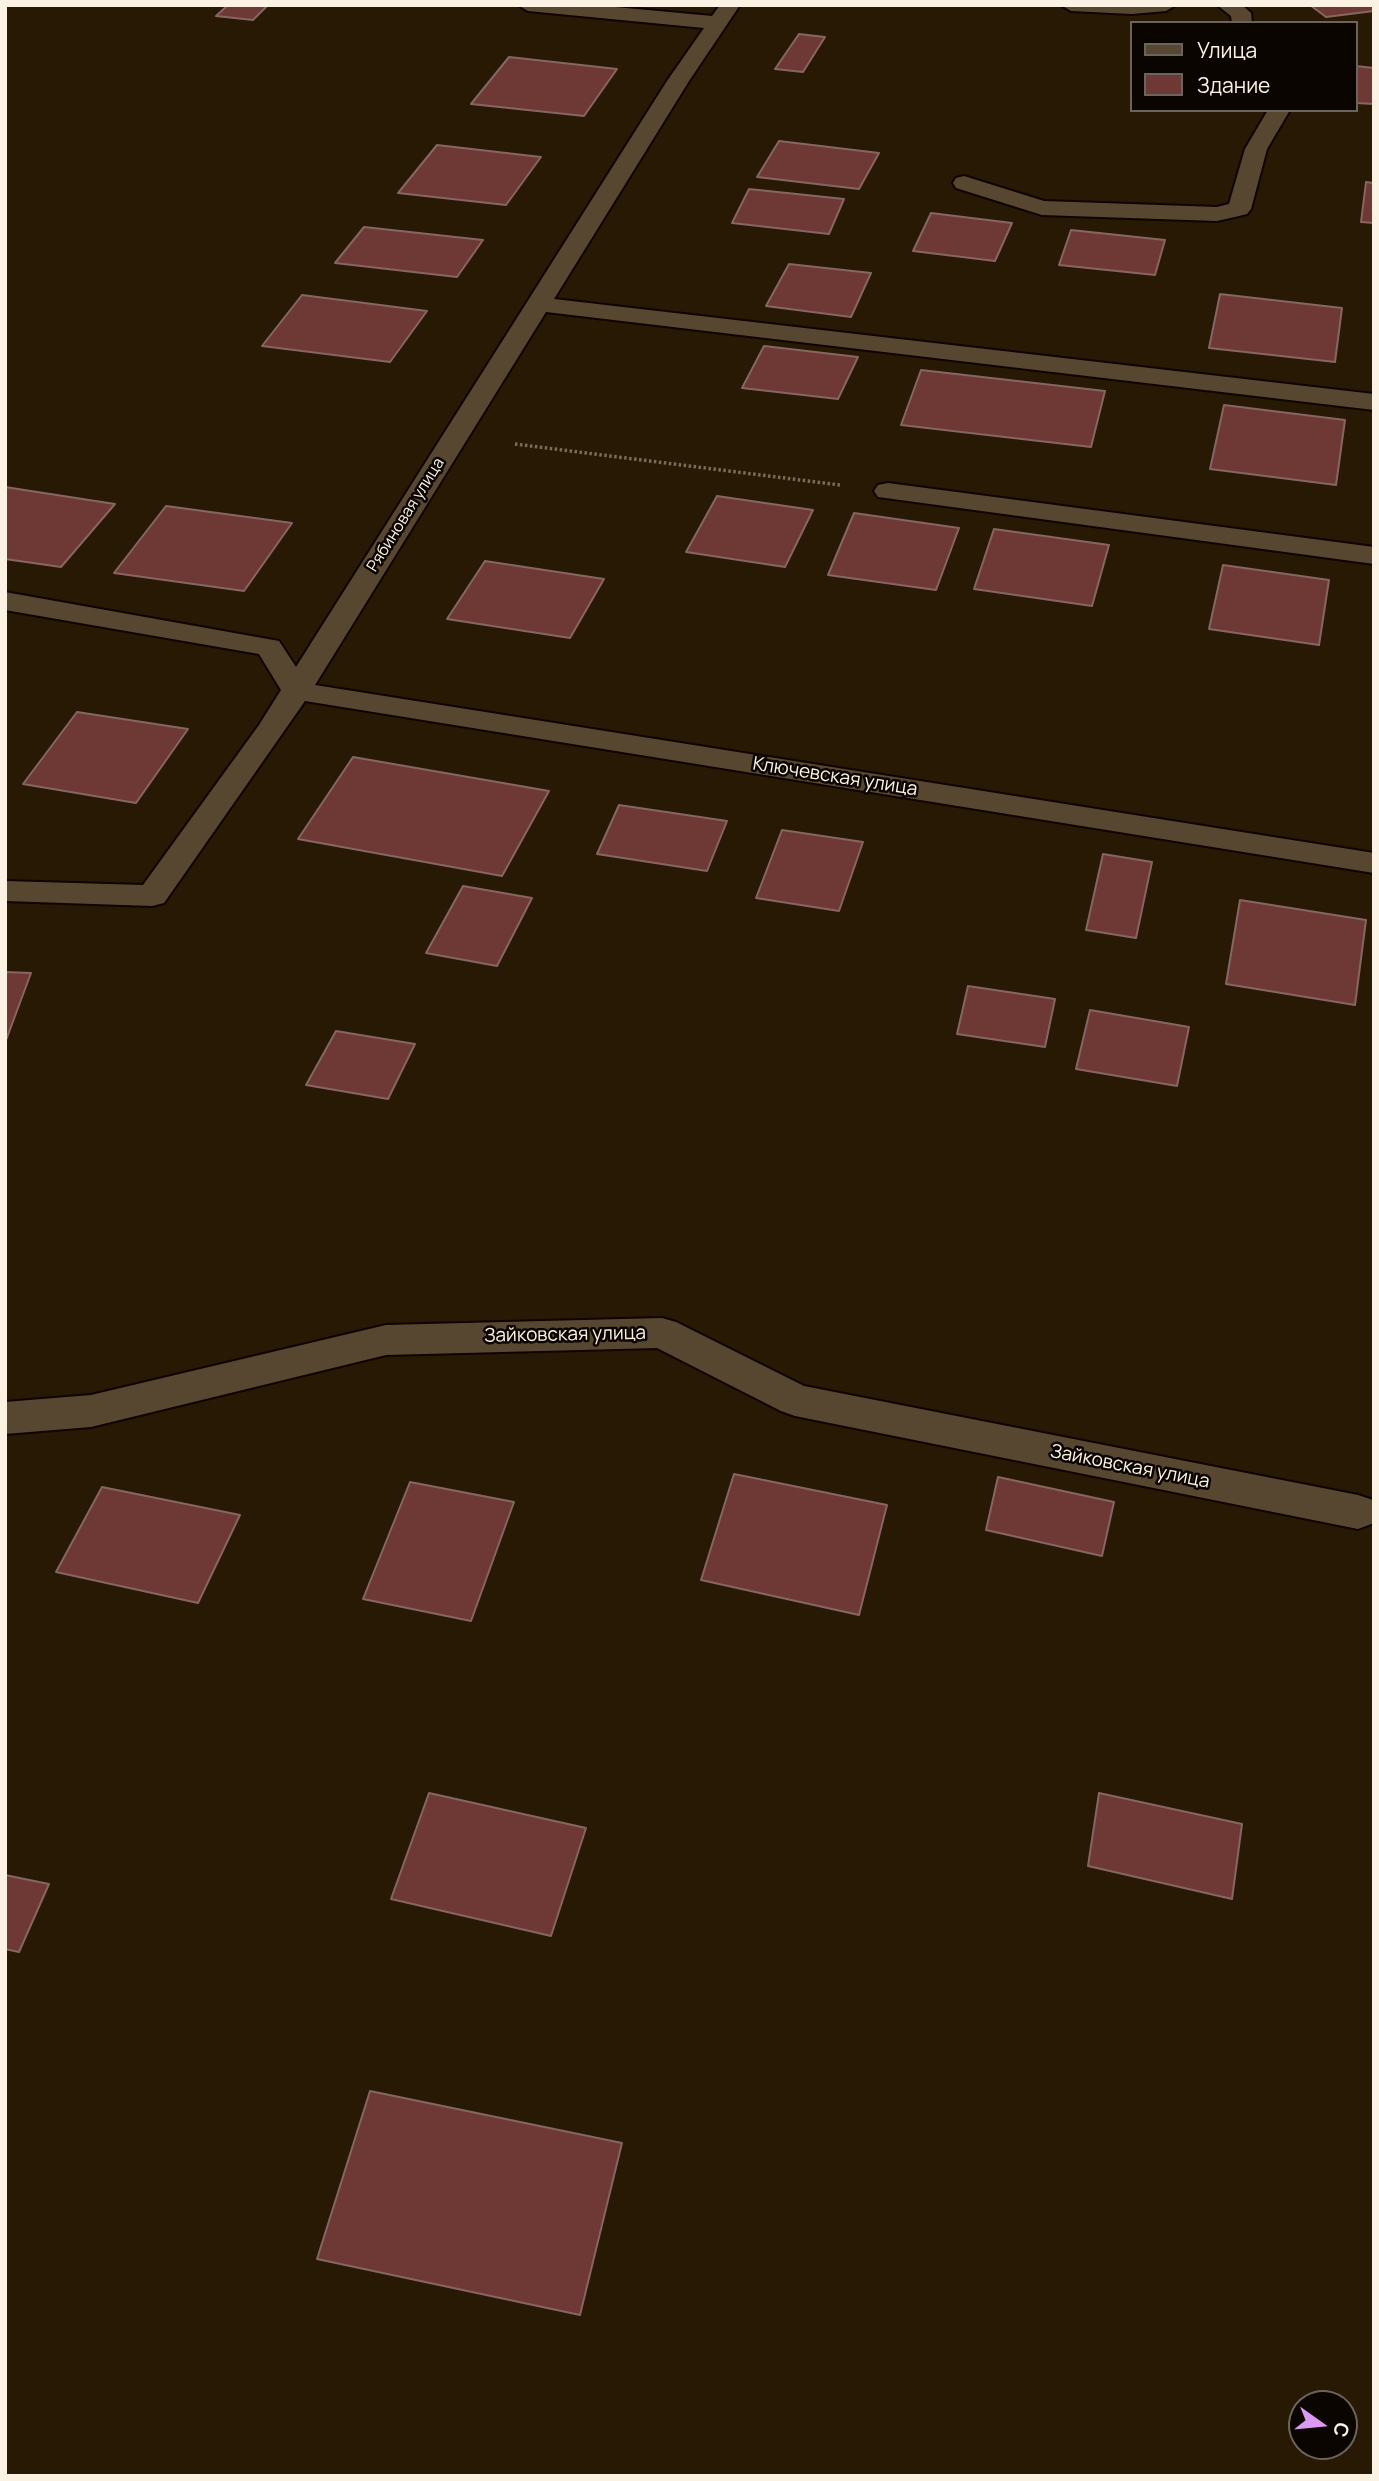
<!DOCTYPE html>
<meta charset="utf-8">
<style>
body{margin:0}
#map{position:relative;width:1379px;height:2481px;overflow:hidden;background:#271903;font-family:Manrope,sans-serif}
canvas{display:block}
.frame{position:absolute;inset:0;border:7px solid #fcf2e4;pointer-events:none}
.legend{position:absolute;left:1130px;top:21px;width:228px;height:91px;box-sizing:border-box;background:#0b0501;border:2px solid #6b645c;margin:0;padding:9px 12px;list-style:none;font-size:21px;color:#fcf2e4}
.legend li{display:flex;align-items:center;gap:14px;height:35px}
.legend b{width:35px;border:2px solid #6b645c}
.north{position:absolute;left:1288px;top:2390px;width:70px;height:70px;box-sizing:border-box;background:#0b0501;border:2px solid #6b645c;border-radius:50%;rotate:105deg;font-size:19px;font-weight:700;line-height:28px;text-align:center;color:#fcf2e4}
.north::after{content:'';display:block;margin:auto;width:24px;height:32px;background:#dc99f4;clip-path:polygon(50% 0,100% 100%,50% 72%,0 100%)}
</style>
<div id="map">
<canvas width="1379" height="2481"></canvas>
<div class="frame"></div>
<ul class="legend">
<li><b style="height:9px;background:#584730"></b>Улица</li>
<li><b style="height:19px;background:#6e3935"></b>Здание</li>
</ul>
<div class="north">С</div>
</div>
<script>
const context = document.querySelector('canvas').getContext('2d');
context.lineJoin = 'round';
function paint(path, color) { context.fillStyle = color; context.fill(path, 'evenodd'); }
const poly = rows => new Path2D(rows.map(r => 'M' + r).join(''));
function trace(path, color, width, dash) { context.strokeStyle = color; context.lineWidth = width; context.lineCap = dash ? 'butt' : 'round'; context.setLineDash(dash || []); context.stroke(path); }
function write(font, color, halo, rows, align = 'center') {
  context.font = font + ' Manrope,sans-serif'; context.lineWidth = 5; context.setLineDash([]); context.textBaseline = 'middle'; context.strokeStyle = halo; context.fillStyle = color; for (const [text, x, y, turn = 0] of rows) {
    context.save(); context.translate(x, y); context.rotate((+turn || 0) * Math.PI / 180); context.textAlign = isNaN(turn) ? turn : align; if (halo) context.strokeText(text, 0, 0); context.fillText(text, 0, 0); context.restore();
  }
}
const building = poly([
 [228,5,268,5,253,20,216,16,228,5],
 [1310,5,1374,5,1374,11,1326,17,1310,5],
 [799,34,825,37,803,72,775,69,799,34],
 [509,57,617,69,584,116,471,104,509,57],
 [1356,66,1374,68,1374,104,1356,103,1356,66],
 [779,141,879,153,859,189,757,177,779,141],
 [437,145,541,157,506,205,398,193,437,145],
 [1366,182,1374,183,1374,223,1361,222,1366,182],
 [749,189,844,199,829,234,732,223,749,189],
 [931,213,1012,223,995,261,913,251,931,213],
 [364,227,483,240,457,277,335,263,364,227],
 [1071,230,1165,240,1155,275,1059,265,1071,230],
 [789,264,871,273,851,317,766,306,789,264],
 [1220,294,1342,308,1335,362,1209,348,1220,294],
 [302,295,427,311,390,362,262,346,302,295],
 [764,346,858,357,838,399,742,388,764,346],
 [921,370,1105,391,1091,447,901,425,921,370],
 [1224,405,1345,420,1336,485,1210,469,1224,405],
 [5,487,115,504,61,567,5,559,5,487],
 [717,496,813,510,785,567,686,552,717,496],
 [166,506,292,523,244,591,114,573,166,506],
 [854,513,959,528,936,590,828,575,854,513],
 [994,529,1109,545,1092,606,974,589,994,529],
 [485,561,604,579,570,638,447,619,485,561],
 [1223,565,1329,580,1319,645,1209,629,1223,565],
 [77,712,188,729,136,803,23,784,77,712],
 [353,757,549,791,502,876,298,839,353,757],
 [619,805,727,821,707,871,597,854,619,805],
 [782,830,863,842,839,911,756,898,782,830],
 [1103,854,1152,862,1136,938,1086,930,1103,854],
 [463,886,532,898,497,966,426,953,463,886],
 [1240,900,1366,920,1355,1005,1226,984,1240,900],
 [5,972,31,973,5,1043,5,972],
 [968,986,1055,999,1045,1047,957,1034,968,986],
 [1090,1010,1189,1027,1177,1086,1076,1069,1090,1010],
 [336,1031,415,1044,388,1099,306,1085,336,1031],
 [734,1474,887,1505,859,1615,701,1580,734,1474],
 [998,1477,1114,1502,1102,1556,986,1530,998,1477],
 [410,1482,514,1502,471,1621,363,1599,410,1482],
 [102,1487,240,1515,198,1603,56,1572,102,1487],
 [429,1793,586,1828,551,1936,391,1899,429,1793],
 [1099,1793,1242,1824,1232,1899,1088,1866,1099,1793],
 [5,1875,49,1884,19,1952,5,1949,5,1875],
 [370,2091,622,2143,580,2315,317,2259,370,2091]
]);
const path = poly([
 [515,444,840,485]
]);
const minor = poly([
 [518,5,594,5,712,16,720,5,740,5,689,81,554,299,1374,394,1374,410,546,312,315,685,1374,853,1374,873,305,701,164,903,152,906,5,901,5,881,143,885,259,725,281,690,259,654,5,610,5,592,279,641,296,667,667,81,704,28,528,11,518,5],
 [1061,5,1176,5,1166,11,1132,14,1071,11,1061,5],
 [1217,5,1242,5,1251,13,1252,23,1232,23,1231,16,1217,5],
 [1268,110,1290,110,1267,149,1251,209,1247,214,1239,216,1217,221,1042,215,956,188,953,183,956,178,964,176,1044,201,1217,207,1229,204,1245,149,1268,110],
 [888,483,1374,547,1374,564,878,497,874,491,878,485,888,483],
 [662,1318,676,1322,804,1386,1358,1495,1373,1500,1374,1523,1358,1529,795,1416,781,1411,657,1348,386,1355,91,1427,5,1434,5,1402,91,1395,386,1325,662,1318]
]);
const farStreetnames = [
 ["Рябиновая улица",406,515,-58]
];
const streetNames = [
 ["Ключевская улица",835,777,9],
 ["Зайковская улица",565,1335,-1],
 ["Зайковская улица",1130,1467,11]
];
paint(building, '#6e3935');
trace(building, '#866562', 2);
trace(minor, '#0f0400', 4);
trace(path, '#796c59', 3.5, [2.5, 2.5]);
paint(minor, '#584730');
write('16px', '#fcf2e4', '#0b0501', farStreetnames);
write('19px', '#fcf2e4', '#0b0501', streetNames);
</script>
